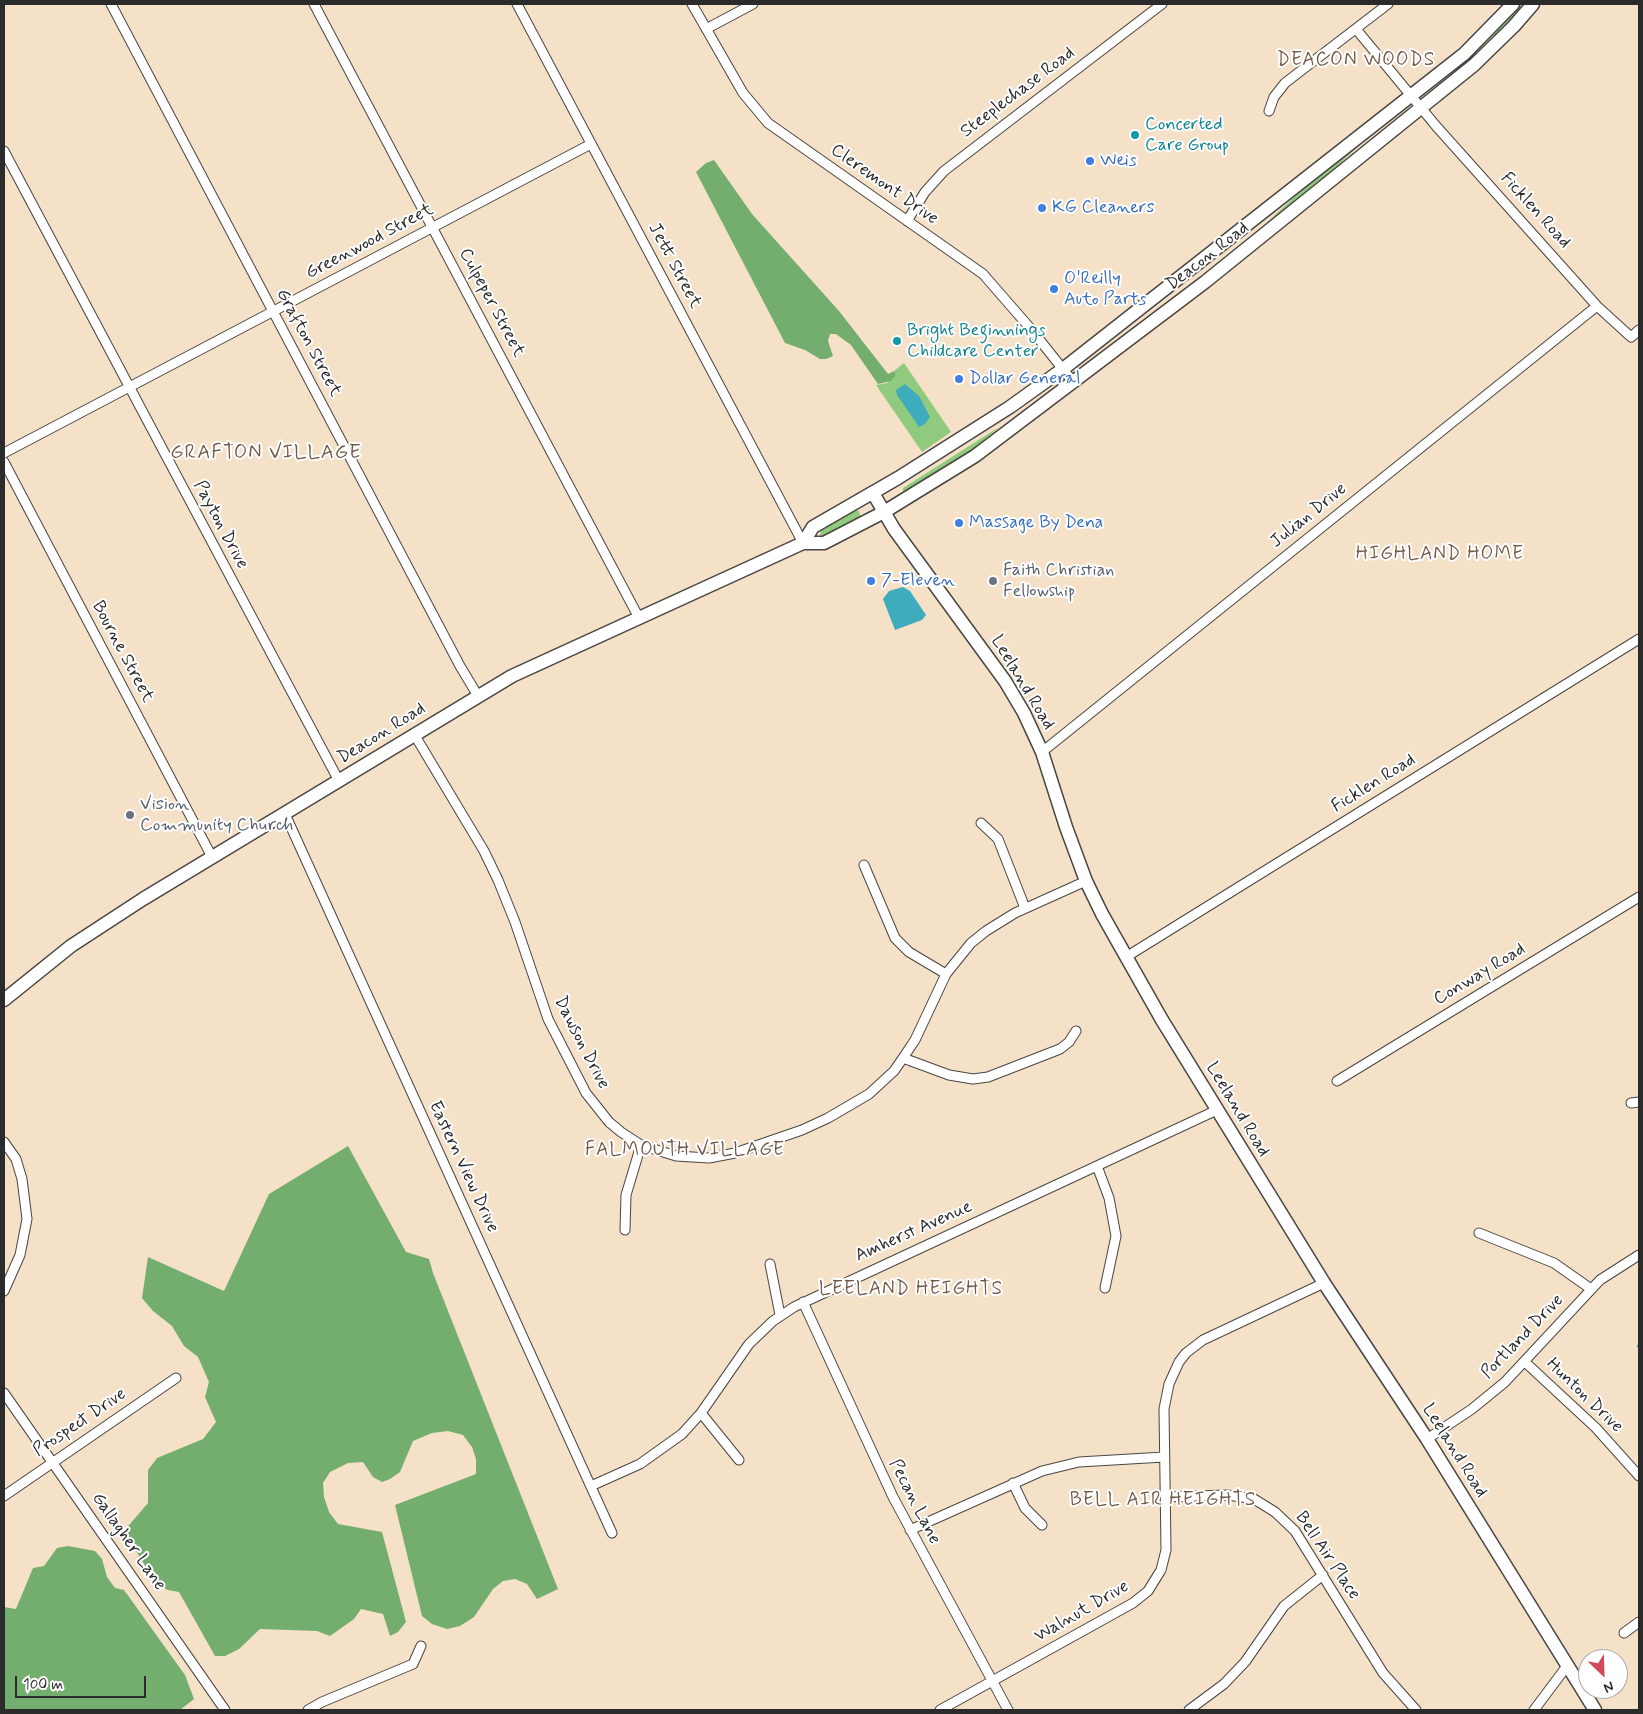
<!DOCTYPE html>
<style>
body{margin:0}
#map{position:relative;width:1643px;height:1714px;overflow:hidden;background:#f4e1c7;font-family:Mynerve,sans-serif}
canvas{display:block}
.frame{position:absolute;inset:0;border:5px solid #2b2b2b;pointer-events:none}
.north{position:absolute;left:1578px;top:1649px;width:50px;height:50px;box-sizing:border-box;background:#fff;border:1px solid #aaa;border-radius:50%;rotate:156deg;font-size:14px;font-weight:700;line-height:20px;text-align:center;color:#2b2b2b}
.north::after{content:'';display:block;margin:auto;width:18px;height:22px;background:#d1495b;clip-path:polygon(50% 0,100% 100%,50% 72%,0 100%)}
.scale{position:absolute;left:15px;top:1676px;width:131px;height:22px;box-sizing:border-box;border:2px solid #2b2b2b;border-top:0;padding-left:6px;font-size:15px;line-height:18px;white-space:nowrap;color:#2b2b2b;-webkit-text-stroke:4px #fff;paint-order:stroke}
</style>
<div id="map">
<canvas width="1643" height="1714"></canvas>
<div class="frame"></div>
<div class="north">N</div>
<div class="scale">100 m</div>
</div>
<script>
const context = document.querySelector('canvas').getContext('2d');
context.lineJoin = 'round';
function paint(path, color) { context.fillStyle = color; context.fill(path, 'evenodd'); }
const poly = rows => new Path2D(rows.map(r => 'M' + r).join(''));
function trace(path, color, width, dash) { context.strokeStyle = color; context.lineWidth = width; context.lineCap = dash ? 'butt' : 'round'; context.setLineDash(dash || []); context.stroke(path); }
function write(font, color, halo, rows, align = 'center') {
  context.font = font + ' Mynerve,sans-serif'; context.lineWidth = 4; context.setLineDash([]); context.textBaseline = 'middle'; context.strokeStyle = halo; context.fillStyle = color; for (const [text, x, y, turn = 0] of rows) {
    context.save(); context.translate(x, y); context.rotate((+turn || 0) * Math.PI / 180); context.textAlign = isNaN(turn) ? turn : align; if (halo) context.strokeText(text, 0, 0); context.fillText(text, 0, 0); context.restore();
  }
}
const green = poly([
 [1519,4,1526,4,1520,12,1482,49],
 [1369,136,1313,189,1255,234,1307,185],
 [904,363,951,432,922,452,876,385,887,383,896,375,894,371],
 [999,427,965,457,905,493,903,492,903,488],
 [853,510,859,511,861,518,827,537,820,536,821,529]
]);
const forest = poly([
 [714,160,752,214,839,311,888,374,894,371,896,375,891,381,878,384,851,345,836,334,830,334,828,341,833,356,826,359,820,359,805,350,785,343,696,172,706,163],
 [348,1146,406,1252,429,1259,433,1273,558,1589,537,1599,527,1584,515,1579,503,1581,493,1589,474,1617,460,1626,447,1629,432,1624,422,1616,395,1505,476,1474,476,1459,472,1447,463,1435,448,1431,432,1433,413,1441,400,1472,390,1479,382,1482,373,1477,363,1462,348,1463,330,1472,323,1483,324,1497,329,1512,338,1524,382,1532,406,1622,398,1632,390,1636,383,1614,361,1609,354,1619,330,1636,317,1631,260,1629,239,1649,225,1656,215,1656,179,1592,168,1590,156,1584,124,1531,148,1503,148,1470,157,1458,203,1439,216,1422,205,1397,209,1382,198,1357,184,1346,172,1326,153,1311,142,1298,148,1257,224,1291,269,1194],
 [68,1546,95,1551,102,1559,107,1577,115,1588,124,1590,185,1675,194,1699,180,1710,4,1710,4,1607,16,1609,33,1568,44,1566,57,1548]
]);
const water = poly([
 [905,384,919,396,930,417,925,424,919,427,897,395,896,390],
 [903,587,910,591,926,615,922,620,895,630,883,599,889,591]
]);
const stream = poly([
 [1638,1346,1639,1347]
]);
const minor = poly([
 [111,4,460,666,478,696],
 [314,4,639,618],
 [517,4,803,543],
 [692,4,743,93,768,123,983,274,1030,328,1074,383],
 [706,29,753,4],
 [1356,29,1436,126,1597,306,1631,337,1639,330],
 [1269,111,1274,97,1285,83,1388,4],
 [4,151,339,781],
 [907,221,925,192,944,171,1162,4],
 [4,453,591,144],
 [4,462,212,857],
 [414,734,484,851,498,880,515,922,548,1019,586,1093,609,1122,621,1132,641,1145,676,1156,709,1158,735,1153,802,1130,828,1118,869,1094,894,1071,903,1058,915,1040,946,974,971,943,986,931,1015,913,1086,881],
 [1042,752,1597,306],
 [285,814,612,1533],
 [981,823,998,839,1025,908],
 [864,865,895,938,909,952,946,974],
 [1126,957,1639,639],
 [903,1058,949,1075,973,1079,988,1077,1060,1049,1069,1042,1076,1031],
 [1337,1081,1639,897],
 [1631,1103,1639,1102],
 [4,1142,16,1159,22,1179,27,1219,20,1255,4,1291],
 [1097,1166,1109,1198,1116,1236,1105,1288],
 [625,1230,626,1195,641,1145],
 [1479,1233,1554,1263,1591,1289],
 [770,1264,780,1315],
 [803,1302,893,1497,1008,1710],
 [1526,1363,1596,1428,1639,1476],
 [4,1393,225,1710],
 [701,1413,739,1460],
 [1427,1439,1472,1409,1505,1382,1600,1280,1639,1255],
 [1013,1483,1025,1508,1042,1525],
 [591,1486,640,1464,682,1434,701,1413,749,1344,773,1321,794,1307,1217,1110],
 [4,1496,176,1378],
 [1166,1497,1227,1495,1242,1497,1254,1499,1275,1512,1295,1531,1383,1673,1416,1710],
 [910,1530,1042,1471,1079,1462,1164,1457],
 [1624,1633,1639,1622],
 [308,1710,322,1702,413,1664,421,1646],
 [940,1710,1133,1603,1148,1591,1161,1570,1166,1550,1164,1409,1169,1384,1179,1362,1186,1353,1203,1340,1324,1283],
 [1189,1710,1224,1684,1245,1662,1284,1606,1323,1575],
 [1534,1710,1567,1666]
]);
const secondary = poly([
 [873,493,894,529,1005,681,1024,713,1042,752,1066,827,1086,881,1102,914,1162,1020,1324,1283,1427,1439,1595,1710],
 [803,543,813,527,898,478,1010,407,1063,369,1464,54,1513,4],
 [4,1000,71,946,143,899,512,676,803,543,824,543,884,512,975,456,1205,282,1474,65,1514,26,1533,4]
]);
const markers = [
 [1135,135,5,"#0f9aa8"],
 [1090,161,5,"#3f7fe0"],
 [1042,208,5,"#3f7fe0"],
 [1054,289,5,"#3f7fe0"],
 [897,341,5,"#0f9aa8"],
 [959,379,5,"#3f7fe0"],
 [959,523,5,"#3f7fe0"],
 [871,581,5,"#3f7fe0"],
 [993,581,5,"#6b7280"],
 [130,815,5,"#6b7280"]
];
const streetNames = [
 ["Steeplechase Road",1018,93,-37],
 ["Cleremont Drive",884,185,35],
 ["Ficklen Road",1535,211,48],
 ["Greenwood Street",370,242,-28],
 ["Deacon Road",1208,257,-38],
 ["Jett Street",674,266,62],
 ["Culpeper Street",491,303,62],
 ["Grafton Street",308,343,62],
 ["Julian Drive",1309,516,-39],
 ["Payton Drive",220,525,62],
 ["Bourne Street",122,652,62],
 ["Leeland Road",1022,683,59],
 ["Deacon Road",382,734,-32],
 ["Ficklen Road",1374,784,-32],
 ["Conway Road",1480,975,-31],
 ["Dawson Drive",581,1043,63],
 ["Leeland Road",1237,1110,59],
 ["Eastern View Drive",463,1167,65],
 ["Amherst Avenue",914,1232,-24],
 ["Portland Drive",1523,1337,-46],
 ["Hunton Drive",1584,1396,44],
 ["Prospect Drive",80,1423,-34],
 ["Leeland Road",1454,1451,58],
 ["Pecan Lane",914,1502,63],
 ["Gallagher Lane",128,1542,55],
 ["Bell Air Place",1327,1556,56],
 ["Walnut Drive",1082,1612,-30]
];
const cultureNames = [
 ["Concerted",1145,125],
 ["Care Group",1145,146],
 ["Bright Beginnings",907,331],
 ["Childcare Center",907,352]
];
const shopNames = [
 ["Weis",1100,161],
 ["KG Cleaners",1052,208],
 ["O'Reilly",1064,279],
 ["Auto Parts",1064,300],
 ["Dollar General",969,379],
 ["Massage By Dena",969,523],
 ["7-Eleven",881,581]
];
const worshipNames = [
 ["Faith Christian",1003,571],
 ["Fellowship",1003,592],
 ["Vision",140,805],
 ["Community Church",140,826]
];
const neighbourhoodNames = [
 ["DEACON WOODS",1356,61],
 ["HIGHLAND HOME",1440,555],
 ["FALMOUTH VILLAGE",685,1151],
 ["LEELAND HEIGHTS",911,1290],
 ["BELL AIR HEIGHTS",1163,1501]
];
const quarterNames = [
 ["GRAFTON VILLAGE",266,454]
];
paint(green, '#90ca7f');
paint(forest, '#74ae6e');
paint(water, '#3facbe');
trace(stream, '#3facbe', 2.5);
trace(minor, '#494642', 11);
trace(secondary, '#494642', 15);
trace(minor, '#fff', 9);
trace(secondary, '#fff', 12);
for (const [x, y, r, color] of markers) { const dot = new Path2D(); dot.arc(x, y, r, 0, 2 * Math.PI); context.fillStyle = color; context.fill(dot); trace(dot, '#fff', 2); }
write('18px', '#2b2b2b', '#fff', streetNames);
write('18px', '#0d838f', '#fff', cultureNames, 'left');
write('18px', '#366cbe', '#fff', shopNames, 'left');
write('18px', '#5b616d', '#fff', worshipNames, 'left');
context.letterSpacing = '1px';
write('19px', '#735a47', '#fff', neighbourhoodNames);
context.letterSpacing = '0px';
context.letterSpacing = '1px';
write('20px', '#735a47', '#fff', quarterNames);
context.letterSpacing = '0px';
</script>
